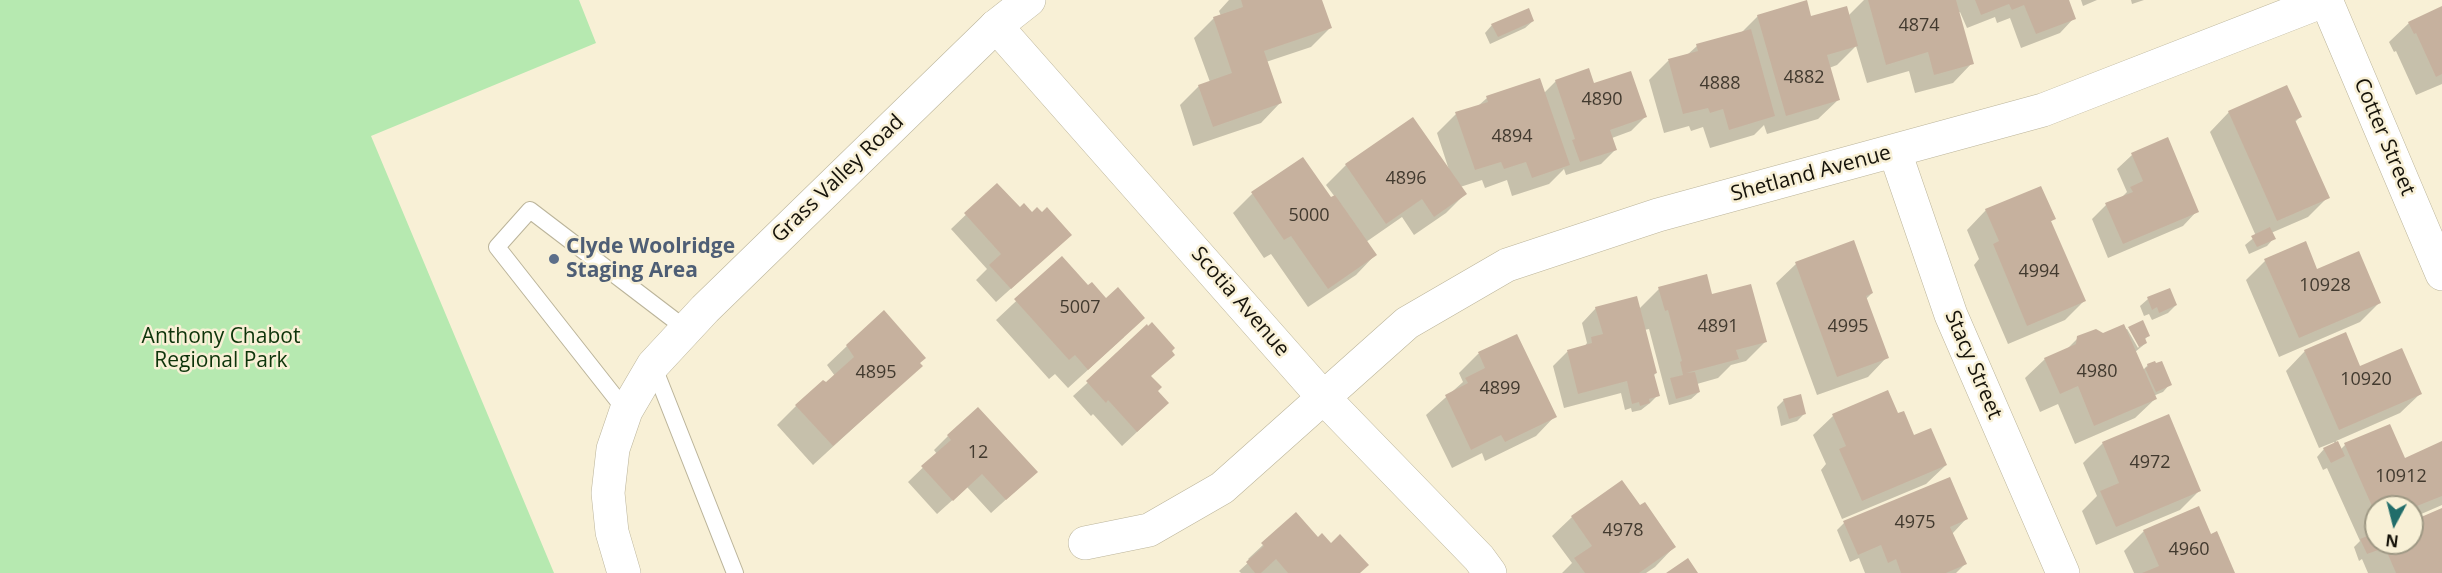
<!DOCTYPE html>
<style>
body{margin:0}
#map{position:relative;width:2442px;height:573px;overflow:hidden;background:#f8f0d6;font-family:"Open Sans",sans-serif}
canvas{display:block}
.north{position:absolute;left:2364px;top:495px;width:60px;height:60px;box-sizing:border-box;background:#f8f0d6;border:2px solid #9e9884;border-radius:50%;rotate:187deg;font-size:16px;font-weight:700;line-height:24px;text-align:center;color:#16130a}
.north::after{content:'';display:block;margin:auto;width:21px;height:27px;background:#216d6a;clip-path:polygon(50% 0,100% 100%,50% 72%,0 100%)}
</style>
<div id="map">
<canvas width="2442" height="573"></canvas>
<div class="north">N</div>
</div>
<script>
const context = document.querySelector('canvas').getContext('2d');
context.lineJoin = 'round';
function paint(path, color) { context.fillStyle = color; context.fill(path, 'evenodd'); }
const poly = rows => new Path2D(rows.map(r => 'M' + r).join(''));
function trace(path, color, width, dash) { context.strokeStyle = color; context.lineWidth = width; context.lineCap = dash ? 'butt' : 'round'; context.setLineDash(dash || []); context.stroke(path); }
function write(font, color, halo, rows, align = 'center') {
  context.font = font + ' "Open Sans",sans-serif'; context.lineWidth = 5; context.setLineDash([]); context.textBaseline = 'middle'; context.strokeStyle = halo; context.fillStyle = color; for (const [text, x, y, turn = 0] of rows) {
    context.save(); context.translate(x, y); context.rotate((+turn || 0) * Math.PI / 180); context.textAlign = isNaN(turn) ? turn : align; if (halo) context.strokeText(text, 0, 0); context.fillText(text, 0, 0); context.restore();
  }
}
const green = poly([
 [0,0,579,0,596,43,371,136,554,573,0,573]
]);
const shadow = poly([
 [1229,0,1321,0,1330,28,1311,47,1266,62,1280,103,1261,123,1193,146,1180,105,1199,86,1210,82,1194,38,1214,18,1221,16,1219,11],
 [1864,0,2067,0,2074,18,2060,33,2021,48,2010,18,1997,23,1995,17,1967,28,1960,12,1958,13,1972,63,1953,83,1915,93,1909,71,1867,83,1856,46,1837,65,1829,68,1838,100,1818,119,1767,134,1764,125,1754,135,1710,148,1703,127,1691,131,1689,126,1664,133,1649,80,1668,61,1687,55,1697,46,1741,33,1758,16,1810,18,1848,16],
 [2081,0,2097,0,2083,6],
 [2131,0,2144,0,2132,4],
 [2442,8,2442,84,2416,95,2396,51,2394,52,2389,42,2409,23],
 [1533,21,1525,28,1490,44,1485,33,1492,25],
 [1556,81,1594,85,1645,117,1631,131,1612,138,1616,149,1601,164,1566,175,1564,169,1549,184,1512,196,1507,180,1485,188,1482,180,1460,187,1465,194,1446,213,1414,235,1402,217,1366,242,1375,255,1356,275,1308,307,1271,254,1264,258,1233,213,1252,194,1331,199,1335,197,1326,185,1346,165,1413,119,1449,170,1437,133,1456,114,1478,106,1487,98,1543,94],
 [2229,112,2300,117,2294,123,2328,197,2308,217,2271,233,2274,238,2267,246,2249,254,2245,245,2256,236,2210,132],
 [2132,155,2197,211,2183,226,2108,258,2092,219,2106,205,2120,199,2127,192,2117,169],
 [997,185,1055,249,996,302,976,280,987,269,951,229],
 [1986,210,2054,219,2050,222,2084,301,2065,320,2008,344,1974,265,1979,259,1967,230],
 [1853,242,1872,293,1866,299,1887,357,1868,377,1817,395,1776,283,1796,264],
 [1062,258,1124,337,1068,388,1055,374,1049,379,996,320],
 [2265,261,2317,271,2380,302,2360,322,2279,357,2246,280],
 [1659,289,1711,296,1765,342,1746,361,1731,365,1718,378,1697,384,1699,392,1691,399,1669,405,1649,329,1644,330,1656,373,1653,376,1658,395,1650,403,1641,410,1632,412,1631,408,1625,410,1621,393,1564,408,1553,366,1567,352,1584,347,1587,343,1582,323,1596,308,1639,309],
 [2148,299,2176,305,2168,313,2152,320,2149,314,2144,316,2140,306],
 [2130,327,2148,336,2144,340,2146,343,2135,352,2143,370,2148,365,2170,384,2163,392,2153,396,2155,399,2135,418,2075,444,2058,404,2040,412,2025,378,2045,359,2067,349,2078,338,2127,329,2138,348,2140,345],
 [1148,328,1150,377,1156,391,1153,417,1122,446,1093,414,1091,416,1073,396],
 [1516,336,1555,416,1536,436,1485,461,1482,453,1452,468,1426,415,1463,382,1459,373,1478,354],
 [847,346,919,363,921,366,813,465,777,425,796,406,835,376,827,365],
 [2305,351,2360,368,2420,394,2400,413,2336,441,2340,450,2345,445,2404,460,2442,444,2442,505,2412,518,2412,507,2376,507,2376,534,2373,535,2376,543,2412,543,2412,522,2442,509,2442,573,2368,573,2362,559,2359,561,2354,547,2360,541,2327,468,2323,470,2317,457,2324,449,2335,444,2334,442,2319,448,2286,371],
 [1784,400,1804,414,1797,421,1781,426,1777,407],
 [1898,415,1913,437,1946,465,1926,484,1842,519,1821,470,1826,464,1813,435,1833,416],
 [948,436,1021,486,991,513,967,487,937,514,908,482,937,454,934,450],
 [2103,443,2200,490,2180,510,2096,545,2082,511,2097,496,2083,463],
 [1640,507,1674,547,1655,567,1646,573,1562,573,1572,563,1552,536,1572,517],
 [1296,514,1317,539,1359,573,1241,573,1239,571,1250,561,1248,559],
 [1966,519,1952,534,1965,564,1956,573,1865,573,1859,558,1850,562,1837,530,1844,523],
 [2144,531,2210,536,2234,573,2134,573,2124,551]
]);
const building = poly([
 [1241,0,1322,0,1332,28,1264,51,1282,103,1213,127,1198,85,1232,73,1213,17,1243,7],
 [1807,0,1811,16,1847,6,1858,46,1827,55,1840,100,1786,116,1757,15],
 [1868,0,1956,0,1974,64,1934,75,1928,52,1886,65],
 [1975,0,2069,0,2076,19,2036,34,2024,5,2012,10,2009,4,1981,15],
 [2442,6,2442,74,2436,77,2416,33,2414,34,2408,22],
 [1529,8,1534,21,1498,37,1491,24],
 [1751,29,1775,116,1729,130,1723,109,1710,113,1708,108,1683,114,1668,59,1698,51,1696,44],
 [1589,68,1594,83,1631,71,1647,117,1610,130,1617,150,1580,162,1572,140,1575,139,1555,80],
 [1540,78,1570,165,1532,178,1526,162,1504,169,1501,162,1475,170,1455,112,1488,102,1486,96],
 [2287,85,2302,117,2295,120,2330,198,2277,221,2228,111],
 [1413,117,1467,194,1434,217,1422,199,1386,224,1345,164],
 [2168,137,2199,212,2123,244,2105,203,2133,192,2130,187,2143,181,2131,153],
 [1303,157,1331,197,1335,195,1377,255,1328,289,1291,236,1284,240,1251,192],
 [997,183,1020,207,1024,203,1032,212,1037,207,1042,212,1047,207,1072,235,1011,289,989,265,1001,254,964,213],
 [2041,186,2056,219,2051,221,2086,301,2027,326,1993,244,1999,241,1985,209],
 [2270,227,2276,239,2257,247,2251,236],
 [1854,240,1873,293,1866,296,1889,358,1837,377,1795,262],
 [2306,241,2317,269,2359,251,2381,303,2299,338,2264,259],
 [1062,256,1088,285,1092,282,1106,298,1118,287,1145,318,1088,370,1075,355,1069,360,1014,299],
 [1707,274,1712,294,1751,284,1767,342,1736,350,1739,359,1686,373,1695,372,1700,392,1676,399,1670,378,1683,375,1680,362,1682,361,1668,310,1665,311,1658,287],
 [2170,288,2177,305,2159,313,2157,307,2152,310,2147,297],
 [1637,296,1657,373,1654,374,1660,396,1649,399,1650,403,1640,406,1639,402,1632,404,1627,381,1578,394,1567,350,1592,343,1591,337,1603,334,1595,307],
 [884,310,926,358,920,363,923,366,833,446,795,405,823,380,826,382,854,357,846,345],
 [2143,320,2150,336,2145,338,2147,343,2139,347,2128,327],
 [1152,322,1175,348,1172,351,1175,355,1151,376,1162,387,1158,391,1169,403,1137,432,1108,400,1106,403,1086,381,1147,324,1148,326],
 [2124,324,2157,399,2094,426,2078,386,2060,394,2044,358,2076,344,2077,336,2096,329,2103,333],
 [2346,332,2360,366,2402,348,2422,394,2339,430,2304,350],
 [1517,334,1557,417,1505,442,1501,435,1471,450,1445,395,1468,383,1465,378,1485,368,1478,352],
 [2155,361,2156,363,2162,361,2172,385,2156,392,2145,368,2148,367,2147,364],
 [1888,390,1898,413,1904,411,1914,435,1931,428,1947,465,1862,501,1839,449,1846,446,1832,414],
 [1801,394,1806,414,1789,419,1783,399],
 [978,407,1038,472,1006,500,982,474,953,501,921,466,951,440,947,435],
 [2169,414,2201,491,2116,527,2100,491,2119,483,2102,442],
 [2390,424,2405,458,2442,441,2442,496,2412,508,2376,507,2376,515,2344,443],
 [2338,441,2345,456,2331,463,2323,448],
 [1950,477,1968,519,1950,527,1967,564,1946,573,1901,573,1896,559,1888,563,1881,545,1858,555,1843,521],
 [1622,480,1640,505,1645,502,1676,547,1639,573,1585,573,1574,558,1592,546,1571,516],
 [2199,506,2211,534,2217,531,2235,573,2142,573,2159,566,2143,530],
 [2442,508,2442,573,2396,573,2383,543,2412,543,2412,521],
 [1296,512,1318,537,1322,533,1331,543,1340,534,1369,565,1360,573,1288,573,1276,559,1261,573,1255,573,1246,562,1264,546,1261,543],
 [2374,533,2376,543,2379,543,2381,549,2367,554,2360,539],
 [1688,558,1698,573,1666,573]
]);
const service = poly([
 [653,365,735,573],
 [626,411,497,247,530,210,686,329]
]);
const minor = poly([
 [996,26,1323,397,1479,558,1490,573],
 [1895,152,1951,315,2063,573],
 [1085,543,1149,530,1222,488,1407,323,1507,265,1658,215,2043,110,2326,0,2442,274]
]);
const secondary = poly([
 [624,573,612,532,608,493,613,449,626,411,653,365,705,309,996,26,1029,0]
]);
const markers = [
 [554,259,6,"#5c6f8a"]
];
const numberNames = [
 ["4874",1919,26],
 ["4882",1804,78],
 ["4888",1720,84],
 ["4890",1602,100],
 ["4894",1512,137],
 ["4896",1406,179],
 ["5000",1309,216],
 ["4994",2039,272],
 ["10928",2325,286],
 ["5007",1080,308],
 ["4891",1718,327],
 ["4995",1848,327],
 ["4980",2097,372],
 ["4895",876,373],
 ["10920",2366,380],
 ["4899",1500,389],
 ["12",978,453],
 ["4972",2150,463],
 ["10912",2401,477],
 ["4975",1915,523],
 ["4978",1623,531],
 ["4960",2189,550]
];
const streetNames = [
 ["Cotter Street",2384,137,67],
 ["Shetland Avenue",1811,174,-15],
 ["Grass Valley Road",838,179,-44],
 ["Scotia Avenue",1240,302,49],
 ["Stacy Street",1973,365,67]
];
const serviceNames = [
 ["Clyde Woolridge",566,247],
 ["Staging Area",566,271]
];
const parkNames = [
 ["Anthony Chabot",221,337],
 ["Regional Park",221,361]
];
paint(green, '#b6e9b0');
paint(shadow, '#0003');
paint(building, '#c6b19e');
trace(service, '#bbb49a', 18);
trace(minor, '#bbb49a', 34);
trace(secondary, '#bbb49a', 34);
trace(service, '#fff', 16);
trace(minor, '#fff', 33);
trace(secondary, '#fff', 33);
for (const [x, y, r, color] of markers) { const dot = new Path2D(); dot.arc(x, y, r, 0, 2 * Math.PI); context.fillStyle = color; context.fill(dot); trace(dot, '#f8f0d6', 2); }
write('18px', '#423a2f', null, numberNames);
write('21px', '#16130a', '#f8f0d6', streetNames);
write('bold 21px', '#4e5e75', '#f8f0d6', serviceNames, 'left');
write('21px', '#0d340a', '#f8f0d6', parkNames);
</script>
